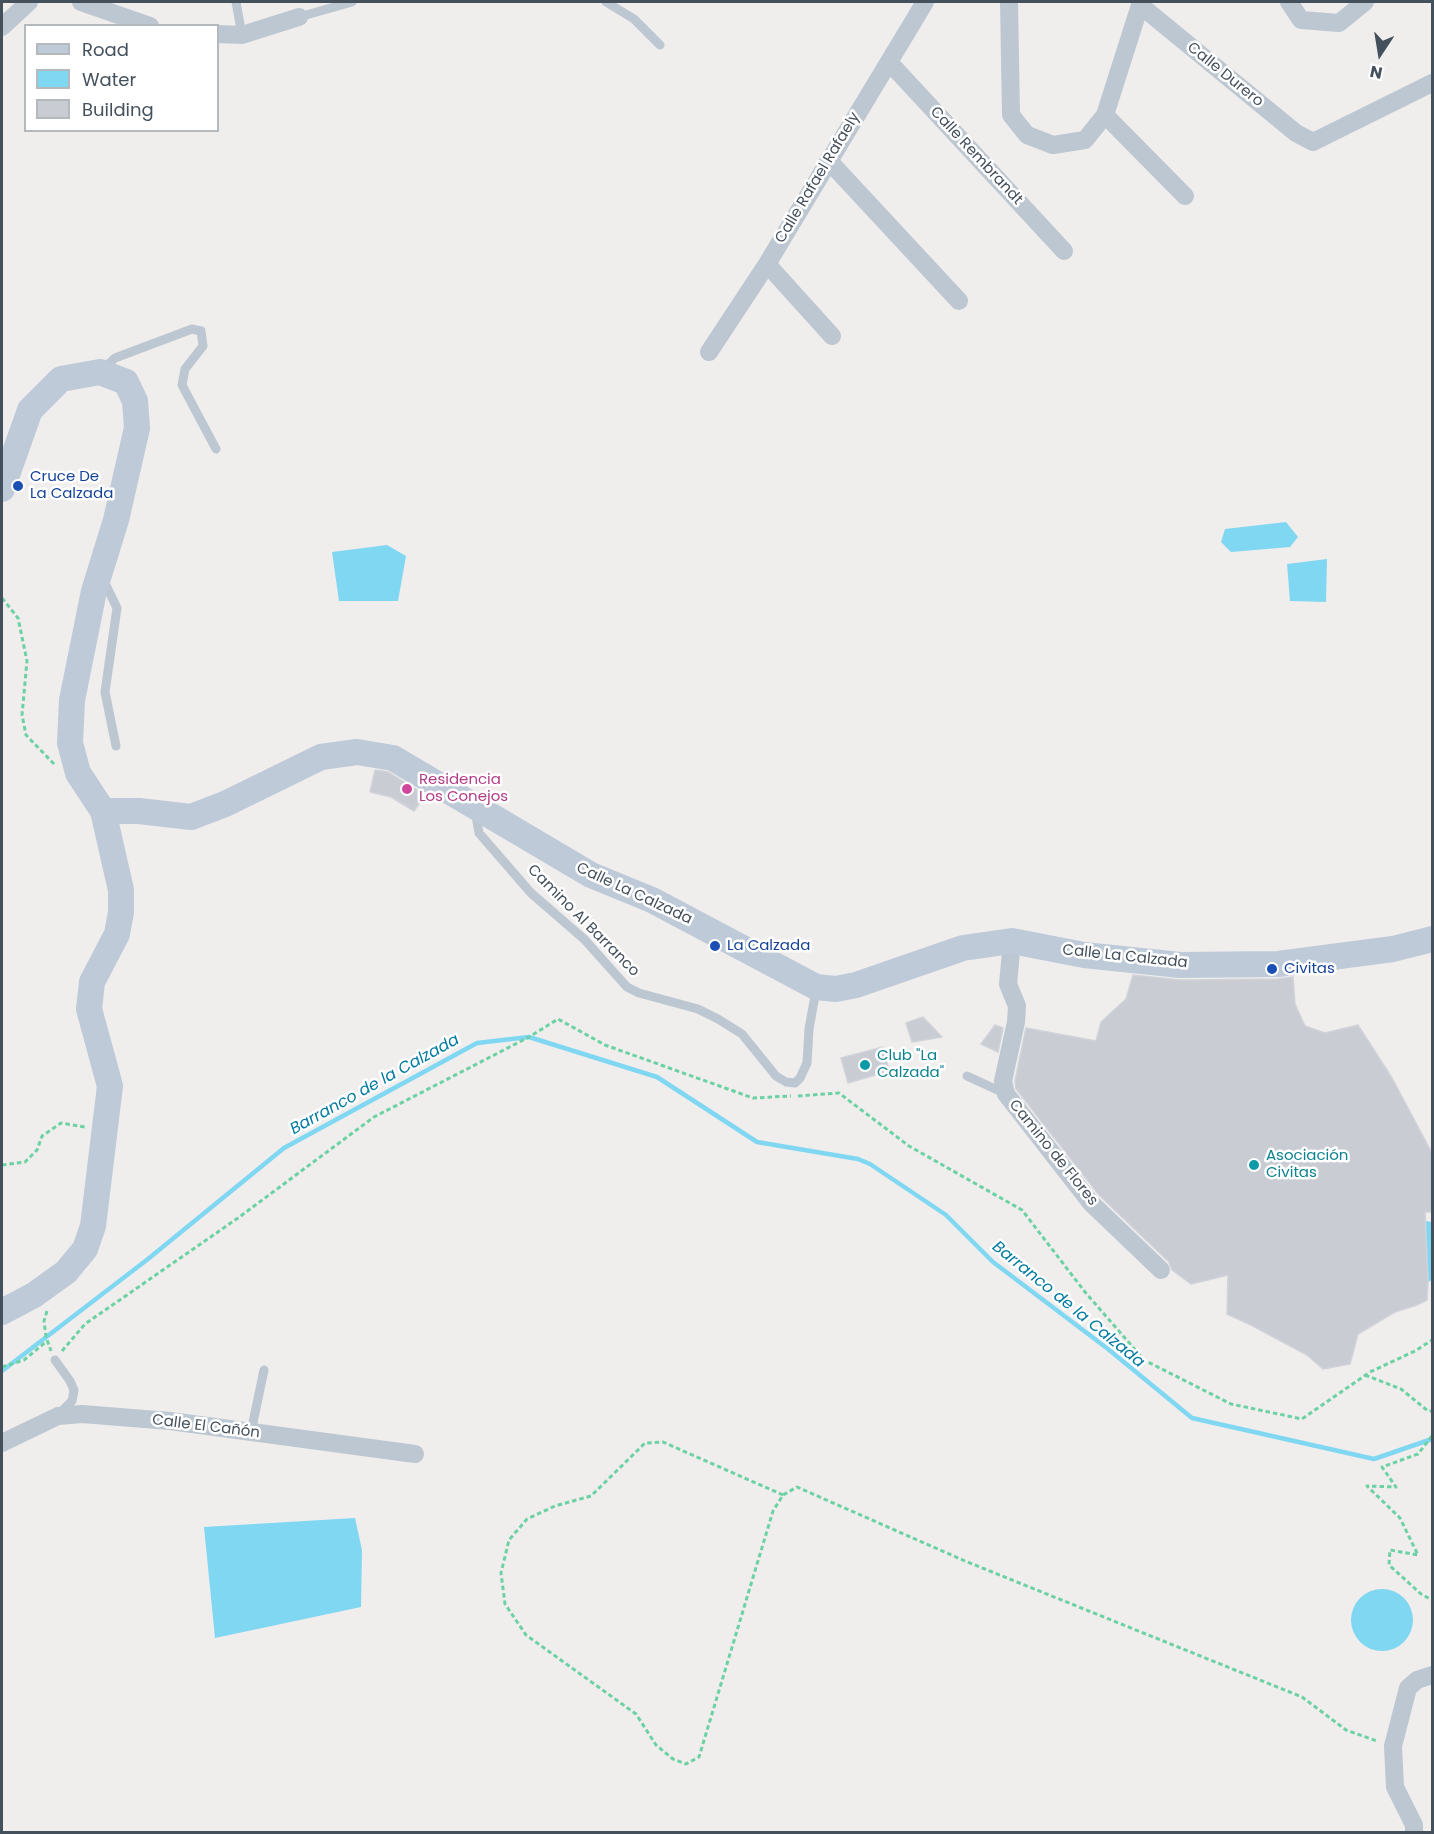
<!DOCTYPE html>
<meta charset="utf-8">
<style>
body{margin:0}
#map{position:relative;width:1434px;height:1834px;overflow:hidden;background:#f0eded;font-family:Poppins,sans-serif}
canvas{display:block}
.frame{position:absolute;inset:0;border:3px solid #44505c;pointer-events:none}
.legend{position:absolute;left:24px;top:24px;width:195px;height:108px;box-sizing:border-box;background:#fff;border:2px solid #b4b9be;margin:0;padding:8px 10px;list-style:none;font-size:18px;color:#44505c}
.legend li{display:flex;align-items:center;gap:12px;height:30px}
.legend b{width:30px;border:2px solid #b4b9be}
.north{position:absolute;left:1350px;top:24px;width:60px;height:60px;-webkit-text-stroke:4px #fff;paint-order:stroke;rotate:192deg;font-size:16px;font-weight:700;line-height:24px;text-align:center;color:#44505c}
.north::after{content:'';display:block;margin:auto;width:21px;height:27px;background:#44505c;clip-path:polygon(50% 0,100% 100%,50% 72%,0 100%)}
</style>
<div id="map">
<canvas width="1434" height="1834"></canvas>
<div class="frame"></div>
<ul class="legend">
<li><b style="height:8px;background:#becad8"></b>Road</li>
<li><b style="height:16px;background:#80d7f2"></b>Water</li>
<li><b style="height:16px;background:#c9ccd2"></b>Building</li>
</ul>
<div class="north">N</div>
</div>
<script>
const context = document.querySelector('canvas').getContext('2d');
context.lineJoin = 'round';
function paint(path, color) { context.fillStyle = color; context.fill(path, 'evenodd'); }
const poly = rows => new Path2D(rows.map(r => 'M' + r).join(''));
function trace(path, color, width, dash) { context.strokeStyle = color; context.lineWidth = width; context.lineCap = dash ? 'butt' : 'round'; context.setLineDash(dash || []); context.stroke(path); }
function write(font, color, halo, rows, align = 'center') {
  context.font = font + ' Poppins,sans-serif'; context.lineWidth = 5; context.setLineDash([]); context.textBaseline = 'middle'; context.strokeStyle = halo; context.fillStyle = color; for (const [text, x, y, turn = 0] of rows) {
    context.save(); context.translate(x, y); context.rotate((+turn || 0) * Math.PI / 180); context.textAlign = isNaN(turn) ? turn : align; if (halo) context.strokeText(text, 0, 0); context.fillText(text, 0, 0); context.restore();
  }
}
const water = poly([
 [1286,522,1298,537,1290,547,1231,552,1221,542,1225,529],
 [387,545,406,556,398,601,339,601,332,552],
 [1327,559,1326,602,1290,601,1287,564],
 [1425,1221,1432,1222,1432,1280,1428,1282],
 [355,1518,362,1550,361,1607,215,1638,204,1527],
 '1351 1620a31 31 0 1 1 62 0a31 31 0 1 1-62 0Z'
]);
const stream = poly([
 [2,1371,148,1259,284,1148,477,1043,529,1037,657,1077,757,1142,858,1159,870,1164,946,1215,993,1262,1108,1349,1192,1418,1374,1459,1432,1439]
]);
const building = poly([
 [375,770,388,772,425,795,414,811,391,797,370,792,375,770],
 [1133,975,1180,980,1278,979,1293,977,1295,1004,1305,1026,1325,1033,1358,1025,1392,1078,1432,1153,1432,1212,1425,1212,1428,1282,1427,1300,1417,1305,1395,1312,1358,1334,1350,1364,1323,1369,1307,1355,1251,1325,1227,1314,1228,1275,1191,1284,1172,1270,1169,1262,1099,1195,1016,1089,1015,1081,1026,1028,1096,1041,1101,1022,1126,999,1133,975],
 [923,1017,942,1037,912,1042,906,1023,923,1017],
 [995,1025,1003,1028,998,1052,981,1044,995,1025],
 [883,1047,889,1071,848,1083,841,1058,883,1047]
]);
const path = poly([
 [2,598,18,618,27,661,22,715,26,735,55,765],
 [798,1096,839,1093,909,1146,1022,1210,1085,1292,1144,1360,1231,1404,1302,1419,1370,1372,1415,1351,1432,1340],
 [2,1165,25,1162,37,1150,42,1136,61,1123,85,1127],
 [47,1311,44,1321,46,1337,51,1351],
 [62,1351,85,1324,238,1218,374,1117,529,1037,558,1019,605,1045,753,1098,791,1096],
 [2,1367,24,1360,47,1341],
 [1365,1375,1401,1389,1428,1411,1432,1411],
 [1432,1436,1418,1454,1382,1467,1396,1487,1367,1486,1400,1518,1418,1555,1390,1550,1389,1565,1421,1594,1432,1600],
 [783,1495,663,1442,645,1443,591,1496,555,1506,527,1519,509,1540,501,1573,505,1604,526,1635,636,1714,656,1745,673,1759,686,1764,699,1757,773,1511,783,1495,797,1487,965,1561,1302,1697,1346,1730,1377,1741]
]);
const lane = poly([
 [236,2,242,35],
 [606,2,634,19,660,45],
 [299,17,352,2],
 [103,369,115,358,192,329,201,331,203,346,185,369,182,385,216,449],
 [103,579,117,608,105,692,116,746],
 [475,810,479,833,531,893,584,939,627,987,639,993,698,1009,718,1019,742,1034,776,1076,786,1082,795,1083,800,1078,807,1063,809,1029,816,990],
 [967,1076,1006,1094],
 [55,1360,70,1381,74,1390,72,1401,59,1414],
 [251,1432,264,1370]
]);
const street = poly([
 [81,2,150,26],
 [1009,2,1011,115,1027,135,1053,145,1085,140,1105,115,1141,2],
 [1289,2,1301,20,1339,23,1365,2],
 [1140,5,1296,133,1313,142,1432,83],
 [2,27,29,2],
 [218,34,242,35,299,17],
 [889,62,1064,251],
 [1105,115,1185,196],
 [828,160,959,301],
 [767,264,832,336],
 [709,352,767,264,925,2],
 [1012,941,1008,984,1017,1006,1016,1022,1003,1081,1006,1094,1091,1203,1161,1270],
 [2,1443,58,1416,82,1414,170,1421,415,1454],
 [1414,1832,1414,1825,1395,1787,1393,1746,1408,1688,1417,1680,1432,1675]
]);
const secondary = poly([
 [2,489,30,410,61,379,100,372,126,382,135,401,137,428,116,520,94,591,72,700,70,743,78,773,103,811,121,890,121,912,117,934,92,982,89,1009,110,1086,93,1226,85,1249,66,1272,34,1295,2,1312],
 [103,811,139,811,191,817,225,804,321,757,357,752,393,758,591,875,652,900,816,987,836,989,856,985,963,948,1012,941,1084,955,1180,965,1278,964,1393,949,1432,939]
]);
const markers = [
 [18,486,6,"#1a4fb4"],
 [407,789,6,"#d1479c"],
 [715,946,6,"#1a4fb4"],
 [1272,969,6,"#1a4fb4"],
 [865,1065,6,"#0f9aa8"],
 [1254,1165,6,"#0f9aa8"]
];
const streetNames = [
 ["Calle Durero",1225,75,39],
 ["Calle Rembrandt",976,156,47],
 ["Calle Rafael Rafaely",818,178,-59],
 ["Calle La Calzada",634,894,25],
 ["Camino Al Barranco",583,921,45],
 ["Calle La Calzada",1125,957,6],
 ["Camino de Flores",1053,1153,51],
 ["Calle El Cañón",206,1427,7]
];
const transitNames = [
 ["Cruce De",30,477],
 ["La Calzada",30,494],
 ["La Calzada",727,946],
 ["Civitas",1284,969]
];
const hotelNames = [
 ["Residencia",419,780],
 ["Los Conejos",419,797]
];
const cultureNames = [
 ["Club \"La",877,1056],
 ["Calzada\"",877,1073],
 ["Asociación",1266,1156],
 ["Civitas",1266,1173]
];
const waterNames = [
 ["Barranco de la Calzada",375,1085,-29],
 ["Barranco de la Calzada",1068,1305,39]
];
paint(water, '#80d7f2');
trace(stream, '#80d7f2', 4.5);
paint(building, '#c9ccd2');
trace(building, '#d0d3d9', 1.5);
trace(path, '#6cd2a3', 3, [4.5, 3]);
trace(lane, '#bcc7d1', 9);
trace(street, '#bcc7d1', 18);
trace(secondary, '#becad8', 26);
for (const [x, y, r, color] of markers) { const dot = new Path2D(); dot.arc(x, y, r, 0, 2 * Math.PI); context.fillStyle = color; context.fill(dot); trace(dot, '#fff', 2); }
write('15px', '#44505c', '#fff', streetNames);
write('15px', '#164399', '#fff', transitNames, 'left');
write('15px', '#b23c85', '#fff', hotelNames, 'left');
write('15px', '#0d838f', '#fff', cultureNames, 'left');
write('italic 16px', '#037ba1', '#fff', waterNames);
</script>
